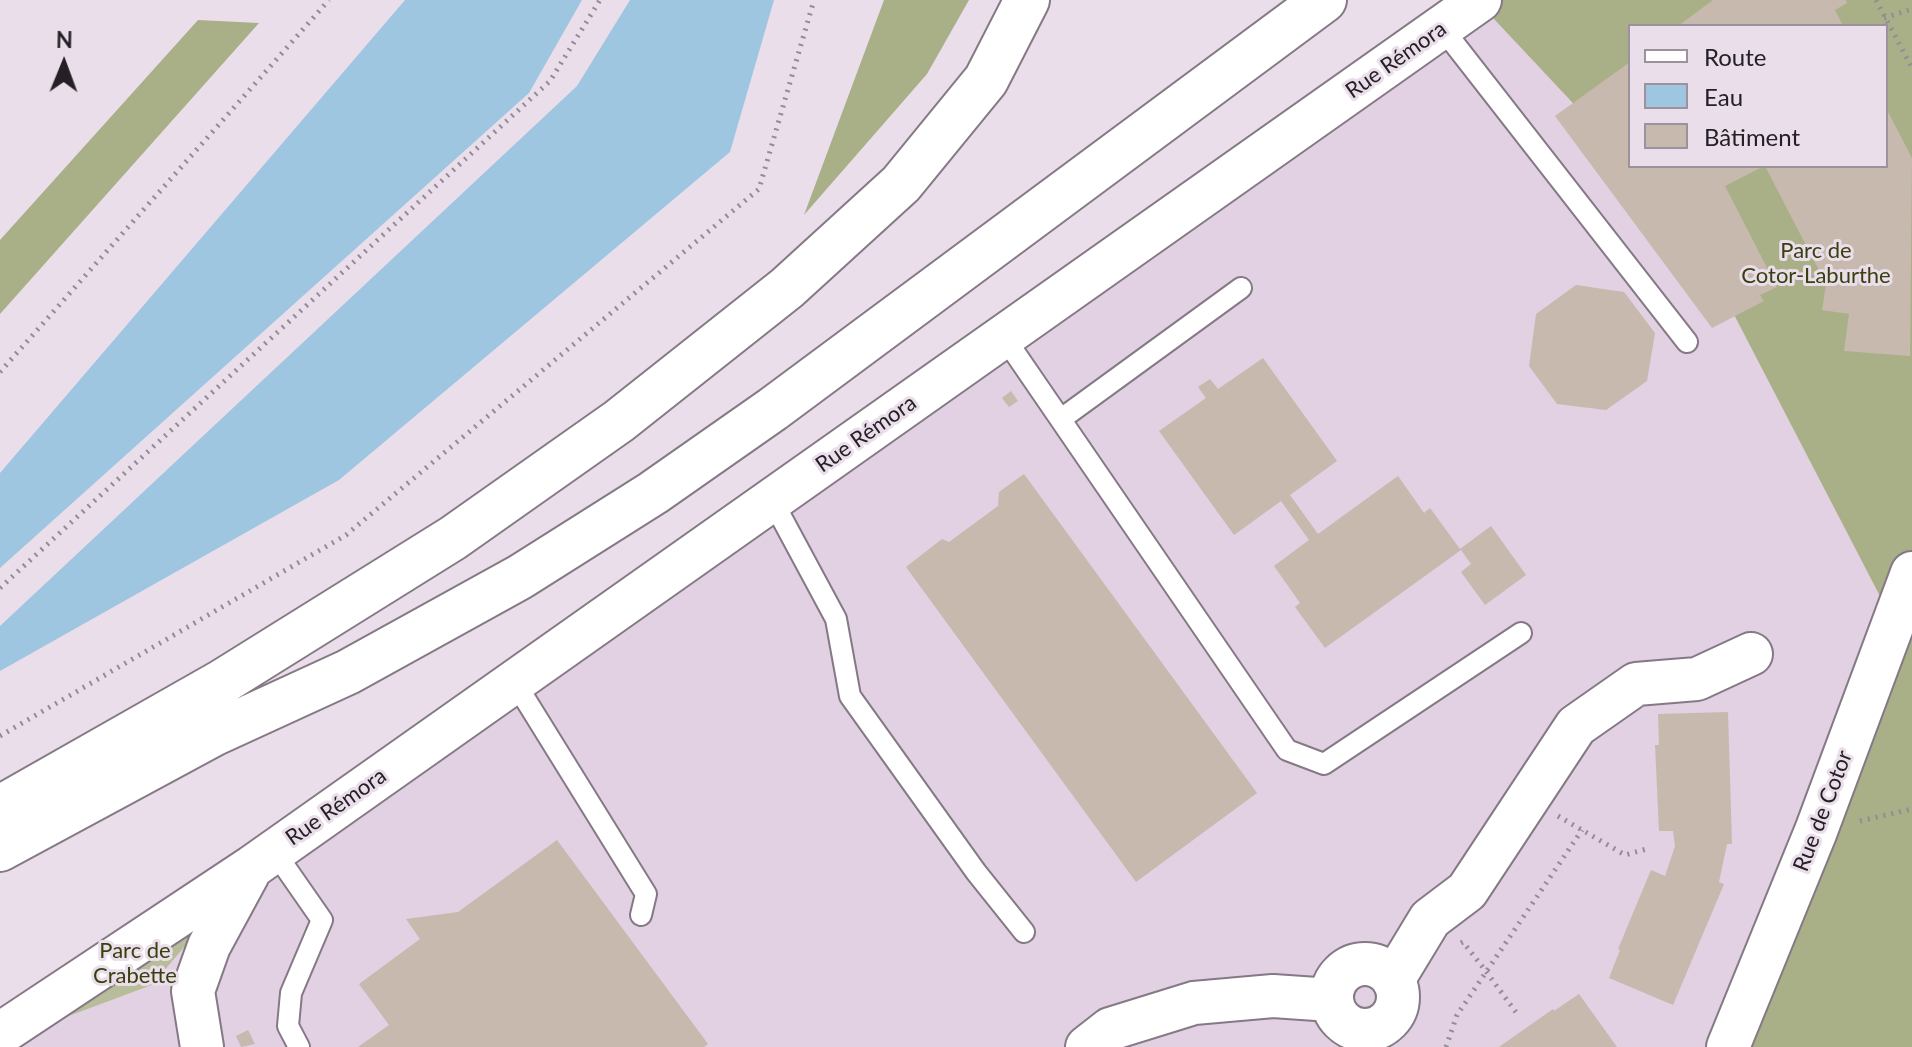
<!DOCTYPE html>
<meta charset="utf-8">
<style>
body{margin:0}
#map{position:relative;width:1912px;height:1047px;overflow:hidden;background:#eadeeb;font-family:Lato,sans-serif}
canvas{display:block}
.legend{position:absolute;left:1628px;top:24px;width:260px;height:144px;box-sizing:border-box;background:#eadeeb;border:2px solid #9b929c;margin:0;padding:10px 14px;list-style:none;font-size:24px;color:#242025}
.legend li{display:flex;align-items:center;gap:16px;height:40px}
.legend b{width:40px;border:2px solid #9b929c}
.north{position:absolute;left:24px;top:24px;width:80px;height:80px;-webkit-text-stroke:6px #eadeeb;paint-order:stroke;rotate:1deg;font-size:22px;font-weight:700;line-height:32px;text-align:center;color:#242025}
.north::after{content:'';display:block;margin:auto;width:28px;height:36px;background:#242025;clip-path:polygon(50% 0,100% 100%,50% 72%,0 100%)}
</style>
<div id="map">
<canvas width="1912" height="1047"></canvas>
<ul class="legend">
<li><b style="height:10px;background:#fff"></b>Route</li>
<li><b style="height:22px;background:#9ec6e1"></b>Eau</li>
<li><b style="height:22px;background:#c7b9ae"></b>Bâtiment</li>
</ul>
<div class="north">N</div>
</div>
<script>
const context = document.querySelector('canvas').getContext('2d');
context.lineJoin = 'round';
function paint(path, color) { context.fillStyle = color; context.fill(path, 'evenodd'); }
const poly = rows => new Path2D(rows.map(r => 'M' + r).join(''));
function trace(path, color, width, dash) { context.strokeStyle = color; context.lineWidth = width; context.lineCap = dash ? 'butt' : 'round'; context.setLineDash(dash || []); context.stroke(path); }
function write(font, color, halo, rows, align = 'center') {
  context.font = font + ' Lato,sans-serif'; context.lineWidth = 6; context.setLineDash([]); context.textBaseline = 'middle'; context.strokeStyle = halo; context.fillStyle = color; for (const [text, x, y, turn = 0] of rows) {
    context.save(); context.translate(x, y); context.rotate((+turn || 0) * Math.PI / 180); context.textAlign = isNaN(turn) ? turn : align; if (halo) context.strokeText(text, 0, 0); context.fillText(text, 0, 0); context.restore();
  }
}
const built = poly([
 [1478,2,1688,226,1883,602,1835,733,1707,1047,17,1047,66,1017,152,985,252,867]
]);
const green = poly([
 [252,867,152,985,66,1017,17,1047]
]);
const forest = poly([
 [884,0,969,0,927,74,804,215],
 [1481,0,1912,0,1912,1047,1707,1047,1835,733,1883,602,1688,226,1631,166,1886,166,1886,26,1630,26,1630,164,1478,2],
 [198,20,259,23,0,314,0,240]
]);
const water = poly([
 [405,0,582,0,529,93,0,568,0,473],
 [630,0,774,0,730,152,339,480,0,671,0,626,577,86]
]);
const building = poly([
 [1713,0,1846,0,1847,3,1835,10,1843,26,1678,26],
 [1630,62,1630,166,1764,166,1725,186,1777,287,1760,295,1764,301,1712,328,1555,116],
 [1886,108,1912,158,1910,356,1844,351,1849,314,1822,310,1826,284,1765,166,1886,166],
 [1576,285,1624,292,1655,333,1647,381,1606,410,1557,404,1529,366,1536,314],
 [1263,358,1337,461,1290,495,1318,534,1398,476,1424,513,1430,508,1460,549,1491,526,1526,575,1485,605,1461,572,1471,564,1461,550,1325,648,1295,607,1300,603,1274,566,1309,540,1281,501,1234,535,1159,431,1206,398,1198,387,1210,379,1218,389],
 [1011,391,1018,401,1009,407,1002,398],
 [1024,474,1257,793,1136,882,906,567,942,539,949,542,998,506,999,492],
 [1728,712,1732,844,1727,844,1719,882,1724,884,1673,1005,1609,978,1620,950,1618,949,1651,870,1665,876,1675,846,1673,831,1659,831,1655,745,1659,745,1658,714],
 [557,840,708,1044,704,1047,358,1047,389,1025,359,984,420,939,406,919,458,912],
 [1579,994,1617,1047,1499,1047,1553,1009,1554,1011],
 [248,1030,255,1044,241,1047,236,1036]
]);
const path = poly([
 [1876,0,1912,68],
 [1884,18,1912,9],
 [0,372,329,0],
 [0,588,550,81,600,0],
 [0,736,346,535,759,189,814,0],
 [1558,816,1625,855,1650,848],
 [1860,821,1912,809],
 [1461,943,1463,942,1485,970,1518,1015],
 [1446,1047,1457,1015,1582,830]
]);
const service = poly([
 [1442,28,1687,342],
 [1004,337,1287,750,1324,764,1521,633],
 [1061,419,1241,288],
 [772,500,836,619,850,696,976,872,1024,932],
 [514,681,646,894,641,915],
 [274,851,322,920,291,993,288,1026,299,1047]
]);
const minor = poly([
 '1332 997a33 33 0 1 1 66 0a33 33 0 1 1-66 0Z',
 [1393,980,1430,919,1467,891,1576,726,1636,684,1697,679,1751,654],
 [0,1034,252,867,1480,0],
 [202,1047,193,991,209,946,248,874],
 [1087,1047,1110,1029,1194,1003,1273,996,1331,1000],
 [1728,1047,1816,831,1912,573]
]);
const motorway = poly([
 [0,808,222,682,453,538,619,421,787,288,901,184,986,80,1027,0],
 [0,849,215,733,348,672,520,577,653,493,773,409,1324,0]
]);
const streetNames = [
 ["Rue Rémora",1396,60,-35],
 ["Rue Rémora",866,434,-35],
 ["Rue Rémora",336,807,-35],
 ["Rue de Cotor",1823,811,-69]
];
const parkNames = [
 ["Parc de",1816,251],
 ["Cotor-Laburthe",1816,276],
 ["Parc de",135,951],
 ["Crabette",135,976]
];
paint(built, '#e2d0e3');
paint(green, '#b7bd9a');
paint(forest, '#a9b087');
paint(water, '#9ec6e1');
paint(building, '#c7b9ae');
trace(service, '#847985', 24);
trace(minor, '#847985', 46);
trace(motorway, '#847985', 48);
trace(path, '#948b95', 5, [2, 6]);
trace(service, '#fff', 20);
trace(minor, '#fff', 42);
trace(motorway, '#fff', 44);
write('22px', '#242025', '#eadeeb', streetNames);
write('22px', '#393f0d', '#eadeeb', parkNames);
</script>
